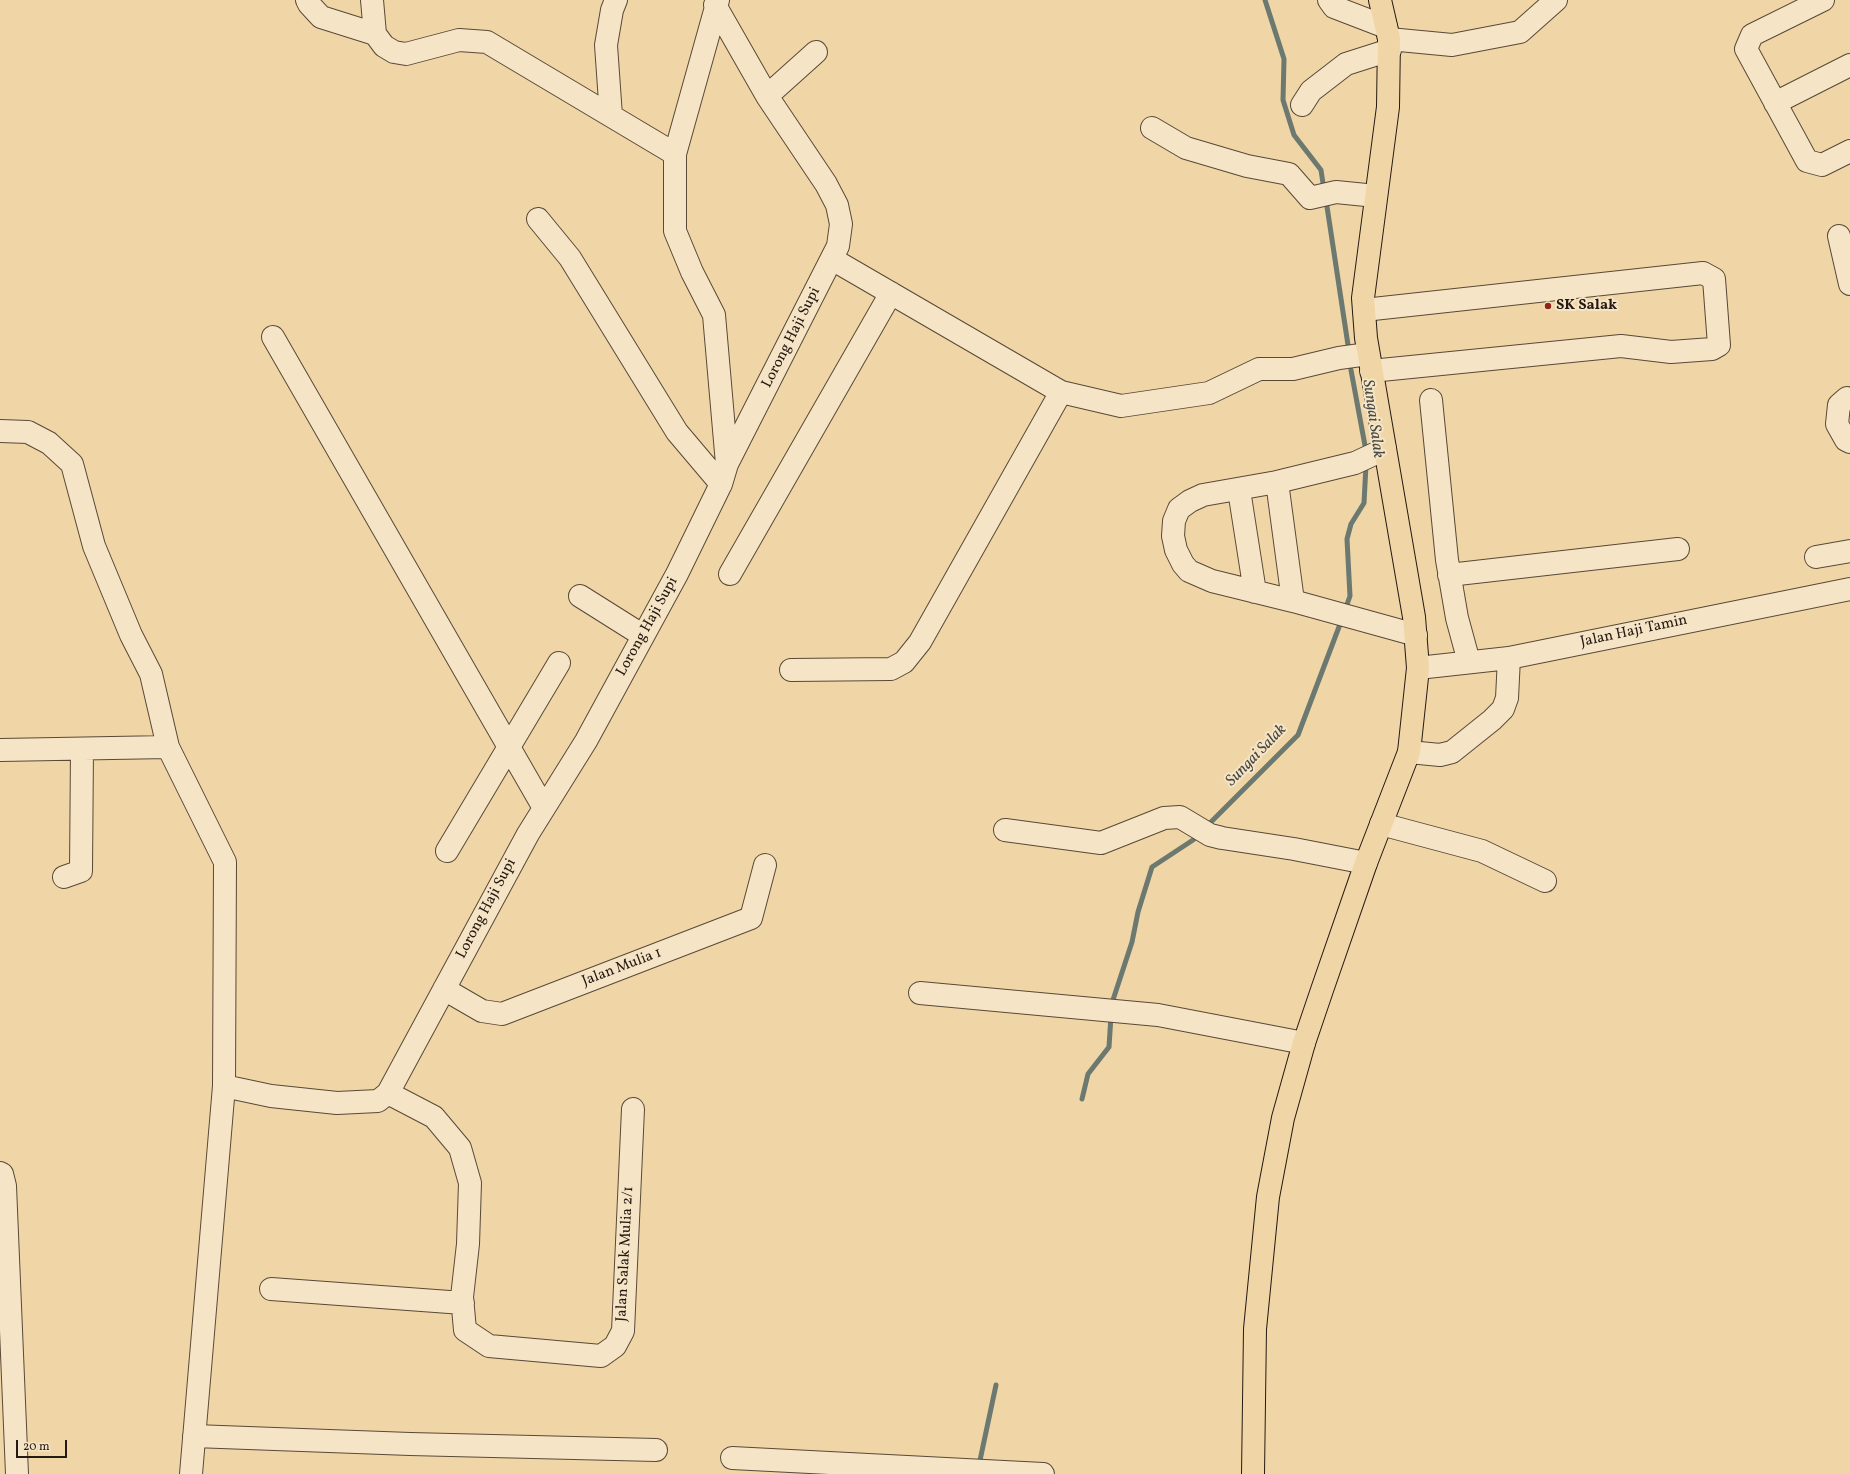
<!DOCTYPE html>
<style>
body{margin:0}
#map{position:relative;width:1850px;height:1474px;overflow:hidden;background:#f0d5a6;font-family:Vollkorn,serif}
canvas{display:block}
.scale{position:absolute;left:16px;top:1440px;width:51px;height:18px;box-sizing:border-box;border:2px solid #251a13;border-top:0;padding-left:5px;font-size:12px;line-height:14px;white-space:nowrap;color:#251a13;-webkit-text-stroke:3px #f5e4c5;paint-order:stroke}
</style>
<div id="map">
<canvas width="1850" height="1474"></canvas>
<div class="scale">20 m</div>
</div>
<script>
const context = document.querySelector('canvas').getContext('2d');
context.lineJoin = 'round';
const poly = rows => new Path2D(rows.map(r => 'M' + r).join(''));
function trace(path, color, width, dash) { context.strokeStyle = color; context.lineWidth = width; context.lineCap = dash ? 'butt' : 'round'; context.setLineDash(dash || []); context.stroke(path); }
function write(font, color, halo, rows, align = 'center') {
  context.font = font + ' Vollkorn,serif'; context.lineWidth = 4; context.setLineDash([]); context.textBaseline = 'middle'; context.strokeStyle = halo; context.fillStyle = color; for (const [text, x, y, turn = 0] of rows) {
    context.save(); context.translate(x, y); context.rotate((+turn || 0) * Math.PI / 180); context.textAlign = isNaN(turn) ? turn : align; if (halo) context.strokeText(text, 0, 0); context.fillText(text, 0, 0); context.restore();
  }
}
const stream = poly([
 [1265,0,1284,59,1283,100,1294,135,1321,170,1324,190],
 [1326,200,1348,345],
 [1351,370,1366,451],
 [1345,610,1350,596,1347,539,1351,524,1364,503,1366,465],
 [1206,827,1298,735,1342,619],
 [1111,1006,1132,942,1138,912,1152,867,1193,840,1199,834],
 [1082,1099,1088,1074,1109,1047,1111,1016],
 [979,1465,996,1385]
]);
const minor = poly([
 [307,0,309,4,321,17,375,34],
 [372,0,375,34,384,46,394,52,406,54,459,40,487,42,675,154],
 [718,0,675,154,675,231,692,272,714,315,727,464],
 [1329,0,1334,7,1386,27],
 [1823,0,1752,35,1746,49,1807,161,1822,165,1850,151],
 [1389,39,1452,45,1520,32,1556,0],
 [767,96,816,52],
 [1775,103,1850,65],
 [1302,105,1311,91,1346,64,1390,50],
 [611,116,606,45,612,10,616,0],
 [1152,128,1186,148,1247,166,1289,174,1310,198,1336,192,1376,196],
 [538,219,570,258,677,432,721,484],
 [1839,236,1850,284],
 [832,259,1061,392,1121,406,1209,393,1259,369,1293,369,1339,358,1368,354],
 [1364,310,1703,273,1714,279,1719,345,1712,349,1671,352,1621,346,1371,371],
 [273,337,544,808],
 [1850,399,1847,398,1839,405,1837,424,1846,440,1850,442],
 [1431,400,1447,560,1457,618,1469,662],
 [0,431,28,432,49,443,72,464,94,546,131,635,151,674,168,747],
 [1385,449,1355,463,1277,482,1293,601,1416,635],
 [1277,482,1203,495,1190,501,1179,509,1174,521,1173,536,1176,550,1183,564,1189,571,1212,581,1293,601],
 [1239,490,1255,592],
 [1816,557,1850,551],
 [730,574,891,293],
 [1449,575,1678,549],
 [580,596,642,635],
 [1418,668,1509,658,1850,589],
 [791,670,891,669,904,662,920,642,1061,392],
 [0,750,168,747,225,862,224,1086,191,1474],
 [1409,752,1440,755,1452,752,1492,720,1503,709,1507,698,1509,658],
 [1381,824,1482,851,1545,881],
 [1005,830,1101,843,1164,818,1180,817,1210,835,1222,838,1294,849,1366,863],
 [447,851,559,663],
 [64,877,81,871,82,749],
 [444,989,482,1011,502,1014,751,918,765,865],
 [920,993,1158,1015,1304,1043],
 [224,1086,271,1096,337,1103,378,1101,388,1093,528,834,586,741,677,574,721,484,727,464,838,246,841,224,837,205,826,184,767,96,715,5],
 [388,1093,434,1117,460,1148,470,1183,468,1244,462,1297,465,1330,489,1346,601,1356,615,1346,623,1331,633,1109],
 [0,1173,2,1174,5,1186,17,1474],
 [271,1289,463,1303],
 [194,1436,410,1444,656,1450],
 [732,1458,1043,1474]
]);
const major = poly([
 [1253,1474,1255,1329,1268,1197,1283,1118,1304,1043,1322,990,1366,863,1409,752,1418,668,1414,617,1366,338,1363,298,1388,107,1389,39,1380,0]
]);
const markers = [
 [1548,306,4,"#8f2418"]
];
const poiNames = [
 ["SK Salak",1556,306]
];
const streetNames = [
 ["Lorong Haji Supi",792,338,-63],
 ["Lorong Haji Supi",648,627,-61],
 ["Jalan Haji Tamin",1634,632,-12],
 ["Lorong Haji Supi",487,909,-62],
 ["Jalan Mulia 1",622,968,-21],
 ["Jalan Salak Mulia 2/1",626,1254,-87]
];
const waterNames = [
 ["Sungai Salak",1372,419,82],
 ["Sungai Salak",1257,756,-46]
];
trace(stream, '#6c7970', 5);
trace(minor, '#584938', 24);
trace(major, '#251a13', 24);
trace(minor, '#f5e4c5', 22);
trace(major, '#f0d5a6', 22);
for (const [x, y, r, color] of markers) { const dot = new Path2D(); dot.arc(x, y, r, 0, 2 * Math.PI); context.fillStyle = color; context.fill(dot); trace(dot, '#f5e4c5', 1.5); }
write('bold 15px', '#251a13', '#f5e4c5', poiNames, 'left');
write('15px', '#251a13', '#f5e4c5', streetNames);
write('italic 16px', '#484942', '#f5e4c5', waterNames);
</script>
